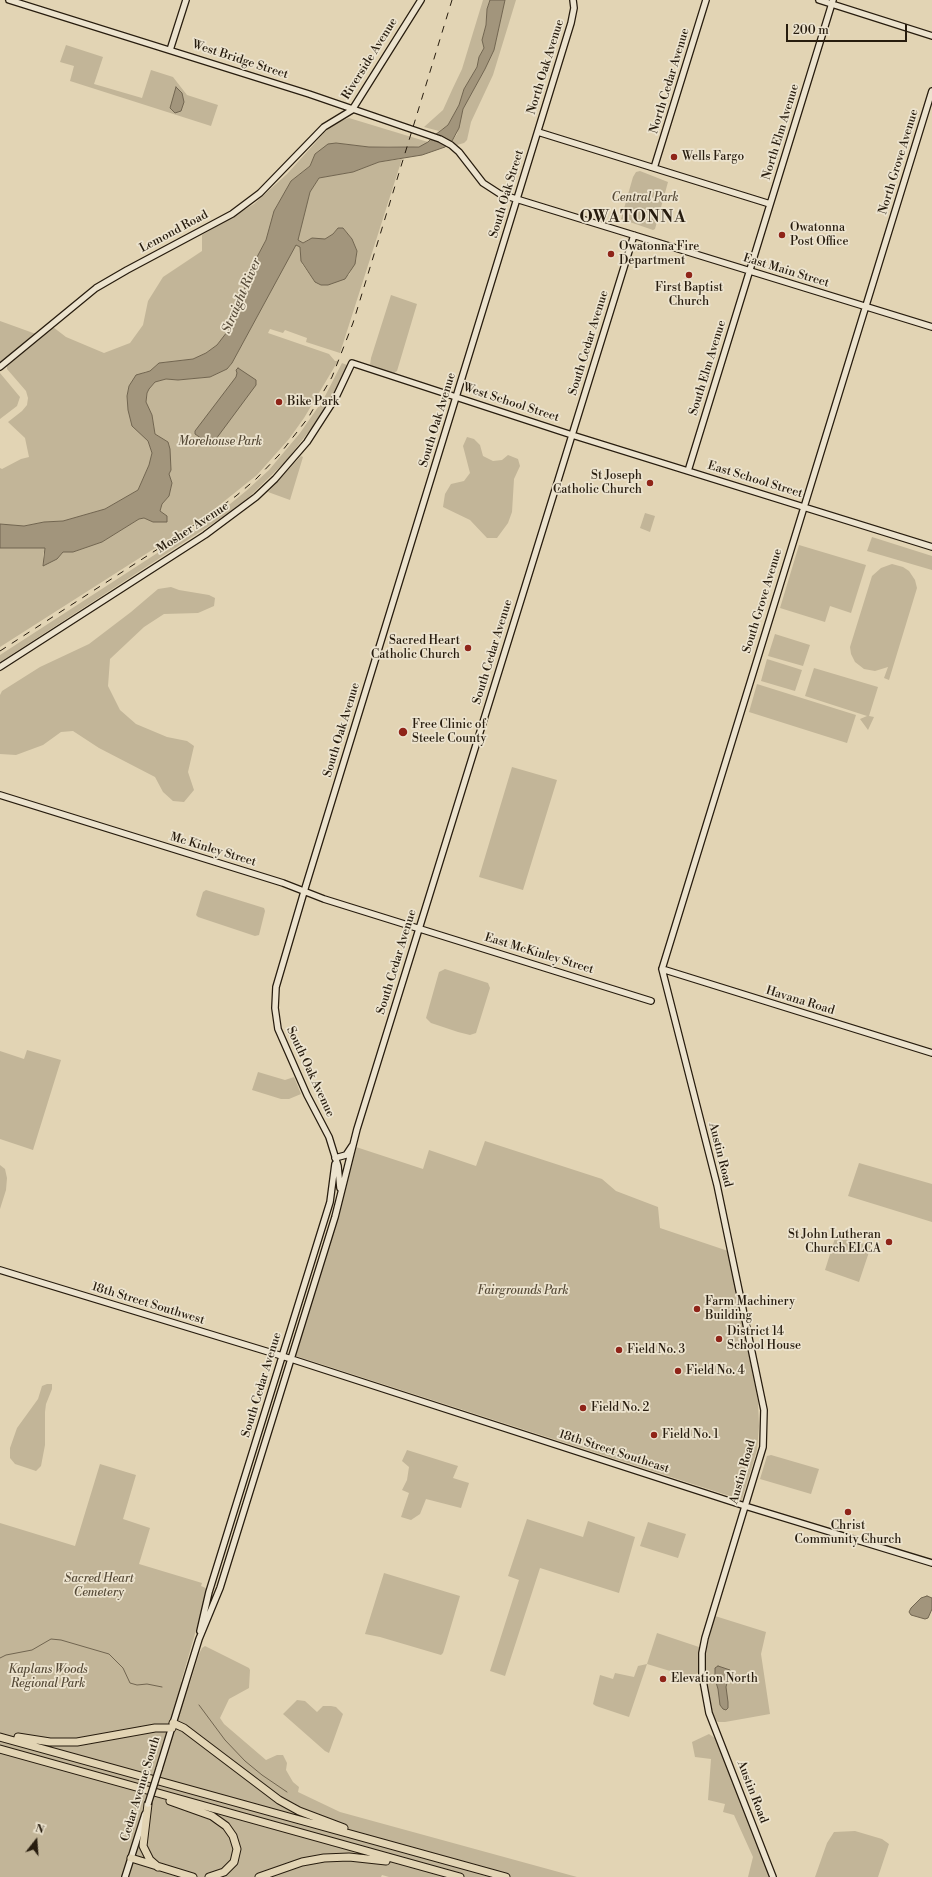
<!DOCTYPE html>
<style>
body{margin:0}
#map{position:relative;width:932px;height:1877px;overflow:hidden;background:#e2d4b4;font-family:"Libre Bodoni",serif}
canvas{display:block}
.north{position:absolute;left:16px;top:1821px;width:40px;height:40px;-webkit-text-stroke:3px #ece3ce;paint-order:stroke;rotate:17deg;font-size:11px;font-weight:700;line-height:16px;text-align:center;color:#271c0e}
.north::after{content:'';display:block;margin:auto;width:14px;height:18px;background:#271c0e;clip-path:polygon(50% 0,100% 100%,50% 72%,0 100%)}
.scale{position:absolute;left:786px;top:24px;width:121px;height:18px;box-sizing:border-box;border:2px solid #271c0e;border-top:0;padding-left:5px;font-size:12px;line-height:14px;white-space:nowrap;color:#271c0e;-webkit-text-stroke:3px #ece3ce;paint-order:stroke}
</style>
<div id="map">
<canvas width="932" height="1877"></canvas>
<div class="north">N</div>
<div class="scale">200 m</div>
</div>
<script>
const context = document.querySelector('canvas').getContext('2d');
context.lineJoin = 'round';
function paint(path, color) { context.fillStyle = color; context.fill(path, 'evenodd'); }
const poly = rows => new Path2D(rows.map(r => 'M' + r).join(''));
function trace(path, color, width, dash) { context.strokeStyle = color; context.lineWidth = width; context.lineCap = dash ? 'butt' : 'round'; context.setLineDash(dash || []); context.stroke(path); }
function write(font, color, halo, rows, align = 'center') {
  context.font = font + ' "Libre Bodoni",serif'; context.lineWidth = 3.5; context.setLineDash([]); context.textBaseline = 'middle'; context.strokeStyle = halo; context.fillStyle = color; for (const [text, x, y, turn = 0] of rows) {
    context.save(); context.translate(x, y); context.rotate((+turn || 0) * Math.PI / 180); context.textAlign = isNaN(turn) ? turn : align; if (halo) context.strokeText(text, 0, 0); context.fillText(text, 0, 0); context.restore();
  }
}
const green = poly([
 [483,0,490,0,487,9,486,25,482,40,484,48,479,57,477,67,464,89,459,105,448,125,439,131,424,127,443,110,452,90,462,69],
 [505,0,516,0,493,75,471,122,467,140,464,143,457,145,452,141,457,134,463,109,485,69,494,50],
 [66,45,103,57,94,84,142,98,151,70,173,77,187,95,218,105,211,126,70,81,74,66,60,62],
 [349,118,428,142,423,146,412,147,388,146,369,147,336,143,315,154,310,166,291,181,282,199,277,205,266,240,257,257,227,332,223,338,217,345,206,353,193,359,159,363,150,371,144,372,129,386,127,396,128,410,148,441,152,453,149,465,138,490,105,509,63,521,44,522,24,526,0,524,0,468,2,469,21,459,29,457,25,438,8,422,22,411,27,405,28,398,26,391,7,369,7,366,53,327,66,337,104,353,130,343,143,325,148,301,163,277,202,251,202,235,254,204,287,174,325,132,335,123],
 [402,159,340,353,306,342,307,338,285,330,283,333,270,329,268,333,329,354,335,361,338,361,304,418,289,439,257,475,207,515,0,647,0,548,45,548,43,555,43,565,57,559,63,552,73,552,102,542,139,519,144,518,153,522,166,516,160,511,162,504,169,496,172,483,169,474,171,470,168,442,155,434,152,415,146,402,147,393,149,389,155,382,166,379,178,380,210,377,227,369,232,363,296,244,300,247,302,264,315,282,349,275,356,260,357,251,352,239,343,228,338,228,333,234,325,239,309,239,303,243,298,240,310,192,319,178,353,172,379,162],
 [640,171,668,182,655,229,653,230,621,219,633,177,636,172],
 [391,295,417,304,397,371,394,373,370,365,371,358],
 [0,321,36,334,0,364],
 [342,363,347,365,347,369,320,417,286,461,249,497,223,517,0,662,0,655,219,513,246,491,269,470,300,433,323,400],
 [0,373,20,397,17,406,0,419],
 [467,437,474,439,480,445,483,456,493,461,502,460,508,455,518,459,520,466,514,479,512,512,508,523,497,538,487,538,470,520,443,507,445,494,451,484,464,481,470,473,463,446],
 [301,456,303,457,290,500,268,492],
 [645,513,655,516,650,532,640,528],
 [872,537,932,556,932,570,867,551],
 [799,545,866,565,851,613,830,606,825,622,780,608],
 [892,564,903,567,909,571,915,580,917,588,889,680,884,678,888,667,875,671,864,669,855,662,851,654,850,647,872,576,881,568],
 [171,587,179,590,209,595,215,598,214,606,198,613,164,614,144,627,110,659,108,686,120,710,136,724,167,737,187,741,194,746,188,772,194,790,184,802,173,801,163,792,155,777,99,748,73,731,61,732,43,745,16,755,0,754,0,695,2,691,40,667,89,644,131,612,158,589],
 [775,634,810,645,803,666,768,656],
 [767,659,802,670,795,691,761,681],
 [814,668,878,687,869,716,874,717,868,730,860,719,867,716,805,696],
 [757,684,856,715,847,743,749,712],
 [512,767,557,780,523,890,479,877],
 [206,890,264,908,265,911,259,935,255,936,198,917,196,915,203,892],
 [445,969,488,983,490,988,476,1033,470,1035,458,1032,431,1023,426,1018,439,972],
 [27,1050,61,1060,33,1150,0,1139,0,1051,24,1059],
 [258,1072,285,1080,294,1077,301,1094,289,1099,281,1099,252,1090],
 [485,1141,602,1179,616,1191,658,1207,660,1228,728,1251,758,1401,759,1426,757,1450,742,1500,296,1356,295,1352,356,1147,423,1169,429,1150,476,1166],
 [859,1163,932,1184,932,1222,848,1196],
 [0,1165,5,1169,7,1178,6,1190,0,1209],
 [836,1235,871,1246,859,1282,825,1270],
 [47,1384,52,1384,52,1389,46,1404,45,1412,45,1445,41,1466,36,1471,15,1464,10,1458,10,1448,17,1428,38,1399,42,1386],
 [407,1450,458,1466,453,1478,469,1483,461,1508,426,1499,420,1514,411,1520,401,1517,409,1493,402,1490,407,1480,409,1467,402,1461],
 [771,1455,819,1469,811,1494,760,1479,767,1456],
 [100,1464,136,1475,123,1519,150,1528,139,1564,202,1583,201,1586,208,1589,181,1682,189,1686,199,1654,202,1648,205,1646,249,1668,250,1670,249,1688,229,1699,220,1718,224,1724,266,1760,277,1755,283,1755,287,1763,286,1770,293,1782,299,1787,298,1792,340,1812,577,1877,389,1877,382,1875,381,1877,0,1877,0,1523,75,1546],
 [527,1519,583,1537,588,1521,635,1537,619,1593,540,1568,505,1676,490,1671,519,1580,508,1576],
 [648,1522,686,1534,678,1558,640,1546],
 [384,1573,460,1596,443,1653,441,1655,380,1637,365,1634],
 [715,1616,766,1632,761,1654,770,1714,725,1722,718,1722,715,1719,706,1690,704,1666,707,1647],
 [657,1633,699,1647,698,1673,690,1677,647,1664,629,1717,596,1706,593,1704,600,1675,613,1679,615,1673,634,1677,638,1666,647,1664],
 [297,1700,305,1701,317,1712,323,1706,331,1706,336,1707,343,1714,329,1753,325,1751,283,1714],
 [709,1734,715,1738,770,1877,748,1877,753,1857,734,1815,723,1812,725,1804,708,1800,711,1759,695,1757,692,1742],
 [855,1831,882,1839,889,1844,878,1877,815,1877,827,1843,834,1832]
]);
const water = poly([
 [490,0,505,0,494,50,485,69,463,109,459,128,452,141,445,147,422,155,379,162,353,172,319,178,310,192,298,240,303,243,312,238,325,239,333,234,338,228,343,228,352,239,357,251,355,264,345,279,328,285,321,285,315,282,301,261,300,247,296,245,232,363,227,369,210,377,178,380,166,379,155,382,149,389,147,393,146,402,152,415,155,434,168,442,170,449,171,470,169,474,172,483,169,496,162,504,160,511,167,516,167,522,153,522,144,518,139,519,102,542,73,552,63,552,57,559,43,566,45,548,0,548,0,524,24,526,44,522,63,521,105,509,138,490,149,465,152,453,148,441,132,426,128,410,127,396,129,386,136,375,150,371,159,363,193,359,206,353,217,345,227,332,257,257,266,240,274,211,291,181,310,166,315,154,328,144,336,143,369,147,419,147,428,142,435,135,448,125,459,105,464,89,477,67,479,57,484,48,482,40,486,25,487,9,490,0],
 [176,87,182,93,184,102,181,111,175,113,170,108,176,87],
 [238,368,256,380,256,385,213,443,208,443,195,434,195,431,236,377,237,373,236,370,238,368],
 [927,1596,932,1598,932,1609,928,1618,925,1619,911,1615,909,1612,911,1608,921,1598,927,1596],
 [718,1666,730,1670,726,1687,728,1702,728,1708,726,1710,723,1709,720,1705,718,1689,715,1679,715,1668,718,1666]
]);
const stream = poly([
 [0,1658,6,1655,32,1650,51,1639,61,1640,109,1654,123,1668,130,1683,137,1685,147,1684,162,1687],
 [199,1705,225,1740,245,1761,262,1775,287,1792]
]);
const secondary = poly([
 [9,0,309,94,440,139,451,145,459,152,483,183,500,194,932,327],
 [819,0,932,36],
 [170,50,186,0],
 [538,132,770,204],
 [654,168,706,0],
 [0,367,96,288,127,270,232,214,260,193,324,127,352,110,421,0],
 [688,471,833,0],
 [0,667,205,535,256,497,275,479,307,442,336,397,352,363,572,435,932,547],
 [0,795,283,883,324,899,651,1001],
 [662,969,717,1185,764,1410,763,1447,705,1638,702,1653,702,1675,709,1713,773,1877],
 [662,969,932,91],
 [662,969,932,1053],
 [335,1158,346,1155,352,1146],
 [340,1188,338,1166,329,1137,307,1095,278,1029,275,1008,276,987,306,885,571,23,574,8,573,0],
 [0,1270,282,1356,745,1506,932,1563],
 [200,1631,209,1592,330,1202,335,1164],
 [159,1769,199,1639,220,1588,335,1217,357,1129,634,235],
 [125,1877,145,1814]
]);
const highway = poly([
 [173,1723,184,1728,279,1800,299,1811,344,1828],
 [0,1737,506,1877],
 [18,1737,50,1742,77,1742,155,1728,172,1728],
 [0,1749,460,1877],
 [170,1801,212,1816,226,1826,233,1836,237,1849,234,1862,224,1872,209,1877],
 [148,1804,143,1846,150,1860,158,1867],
 [131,1858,193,1877],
 [259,1877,302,1862,324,1858,349,1857,386,1861]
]);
const rail = poly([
 [0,651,181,534,236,496,256,479,279,455,308,418,332,377,353,323,452,0]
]);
const secondaryBridge = poly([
 [148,1804,159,1769]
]);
const markers = [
 [674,157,4,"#8f2418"],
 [782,235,4,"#8f2418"],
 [611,254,4,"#8f2418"],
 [689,275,4,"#8f2418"],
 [279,402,4,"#8f2418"],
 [650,483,4,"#8f2418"],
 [468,648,4,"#8f2418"],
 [403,732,5,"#8f2418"],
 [889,1242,4,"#8f2418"],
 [697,1309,4,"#8f2418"],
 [719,1339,4,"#8f2418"],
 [619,1350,4,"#8f2418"],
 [678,1371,4,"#8f2418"],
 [583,1408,4,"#8f2418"],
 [654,1435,4,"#8f2418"],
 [848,1512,4,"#8f2418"],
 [663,1679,4,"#8f2418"]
];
const streetNames = [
 ["Riverside Avenue",370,59,-58],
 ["West Bridge Street",240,60,18],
 ["North Oak Avenue",546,67,-73],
 ["North Cedar Avenue",670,81,-73],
 ["North Elm Avenue",781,132,-73],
 ["North Grove Avenue",899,162,-73],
 ["South Oak Street",507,194,-73],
 ["Lemond Road",174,232,-28],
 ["East Main Street",786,271,17],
 ["South Cedar Avenue",589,343,-73],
 ["South Elm Avenue",708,368,-73],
 ["West School Street",511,403,18],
 ["South Oak Avenue",438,420,-73],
 ["East School Street",755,480,17],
 ["Mosher Avenue",193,528,-33],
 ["South Grove Avenue",763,601,-73],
 ["South Cedar Avenue",493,652,-73],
 ["South Oak Avenue",342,730,-73],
 ["Mc Kinley Street",213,850,17],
 ["East McKinley Street",539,954,17],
 ["South Cedar Avenue",397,962,-73],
 ["Havana Road",800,1001,17],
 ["South Oak Avenue",310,1072,65],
 ["Austin Road",720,1155,76],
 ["18th Street Southwest",148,1304,17],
 ["South Cedar Avenue",262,1385,-73],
 ["18th Street Southeast",614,1452,18],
 ["Austin Road",743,1472,-74],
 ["Cedar Avenue South",141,1789,-73],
 ["Austin Road",752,1792,69]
];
const poiNames = [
 ["Wells Fargo",682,157],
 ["Owatonna",790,228],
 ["Post Office",790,242],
 ["Owatonna Fire",619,247],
 ["Department",619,261],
 ["First Baptist",689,288,"center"],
 ["Church",689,302,"center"],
 ["Bike Park",287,402],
 ["St Joseph",642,476,"right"],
 ["Catholic Church",642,490,"right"],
 ["Sacred Heart",460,641,"right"],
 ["Catholic Church",460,655,"right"],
 ["Free Clinic of",412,725],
 ["Steele County",412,739],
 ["St John Lutheran",881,1235,"right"],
 ["Church ELCA",881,1249,"right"],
 ["Farm Machinery",705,1302],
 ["Building",705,1316],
 ["District 14",727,1332],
 ["School House",727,1346],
 ["Field No. 3",627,1350],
 ["Field No. 4",686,1371],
 ["Field No. 2",591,1408],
 ["Field No. 1",662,1435],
 ["Christ",848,1526,"center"],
 ["Community Church",848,1540,"center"],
 ["Elevation North",671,1679]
];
const parkNames = [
 ["Central Park",645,198],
 ["Morehouse Park",220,442],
 ["Fairgrounds Park",523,1291],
 ["Sacred Heart",99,1579],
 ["Cemetery",99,1593],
 ["Kaplans Woods",48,1670],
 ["Regional Park",48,1684]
];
const waterNames = [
 ["Straight River",242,296,-67]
];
const districtNames = [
 ["OWATONNA",633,218]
];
paint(green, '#c2b598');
paint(water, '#a2957c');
trace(water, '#716550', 1);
trace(stream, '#716550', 1);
trace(secondary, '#271c0e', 8);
trace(highway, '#271c0e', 9);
trace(secondary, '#ece3ce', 5.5);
trace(highway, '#e2d4b4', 7);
trace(rail, '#271c0e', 1, [7, 7]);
trace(secondaryBridge, '#271c0e', 8, []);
trace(secondaryBridge, '#ece3ce', 5.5);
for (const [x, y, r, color] of markers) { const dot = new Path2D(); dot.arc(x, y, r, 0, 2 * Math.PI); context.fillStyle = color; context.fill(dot); trace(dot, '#ece3ce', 1.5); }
write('12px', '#271c0e', '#ece3ce', streetNames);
write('12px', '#271c0e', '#ece3ce', poiNames, 'left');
write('italic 12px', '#564a37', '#ece3ce', parkNames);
write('italic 13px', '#584c3a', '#ece3ce', waterNames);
context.letterSpacing = '1px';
write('bold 16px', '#271c0e', '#ece3ce', districtNames);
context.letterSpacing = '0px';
</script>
